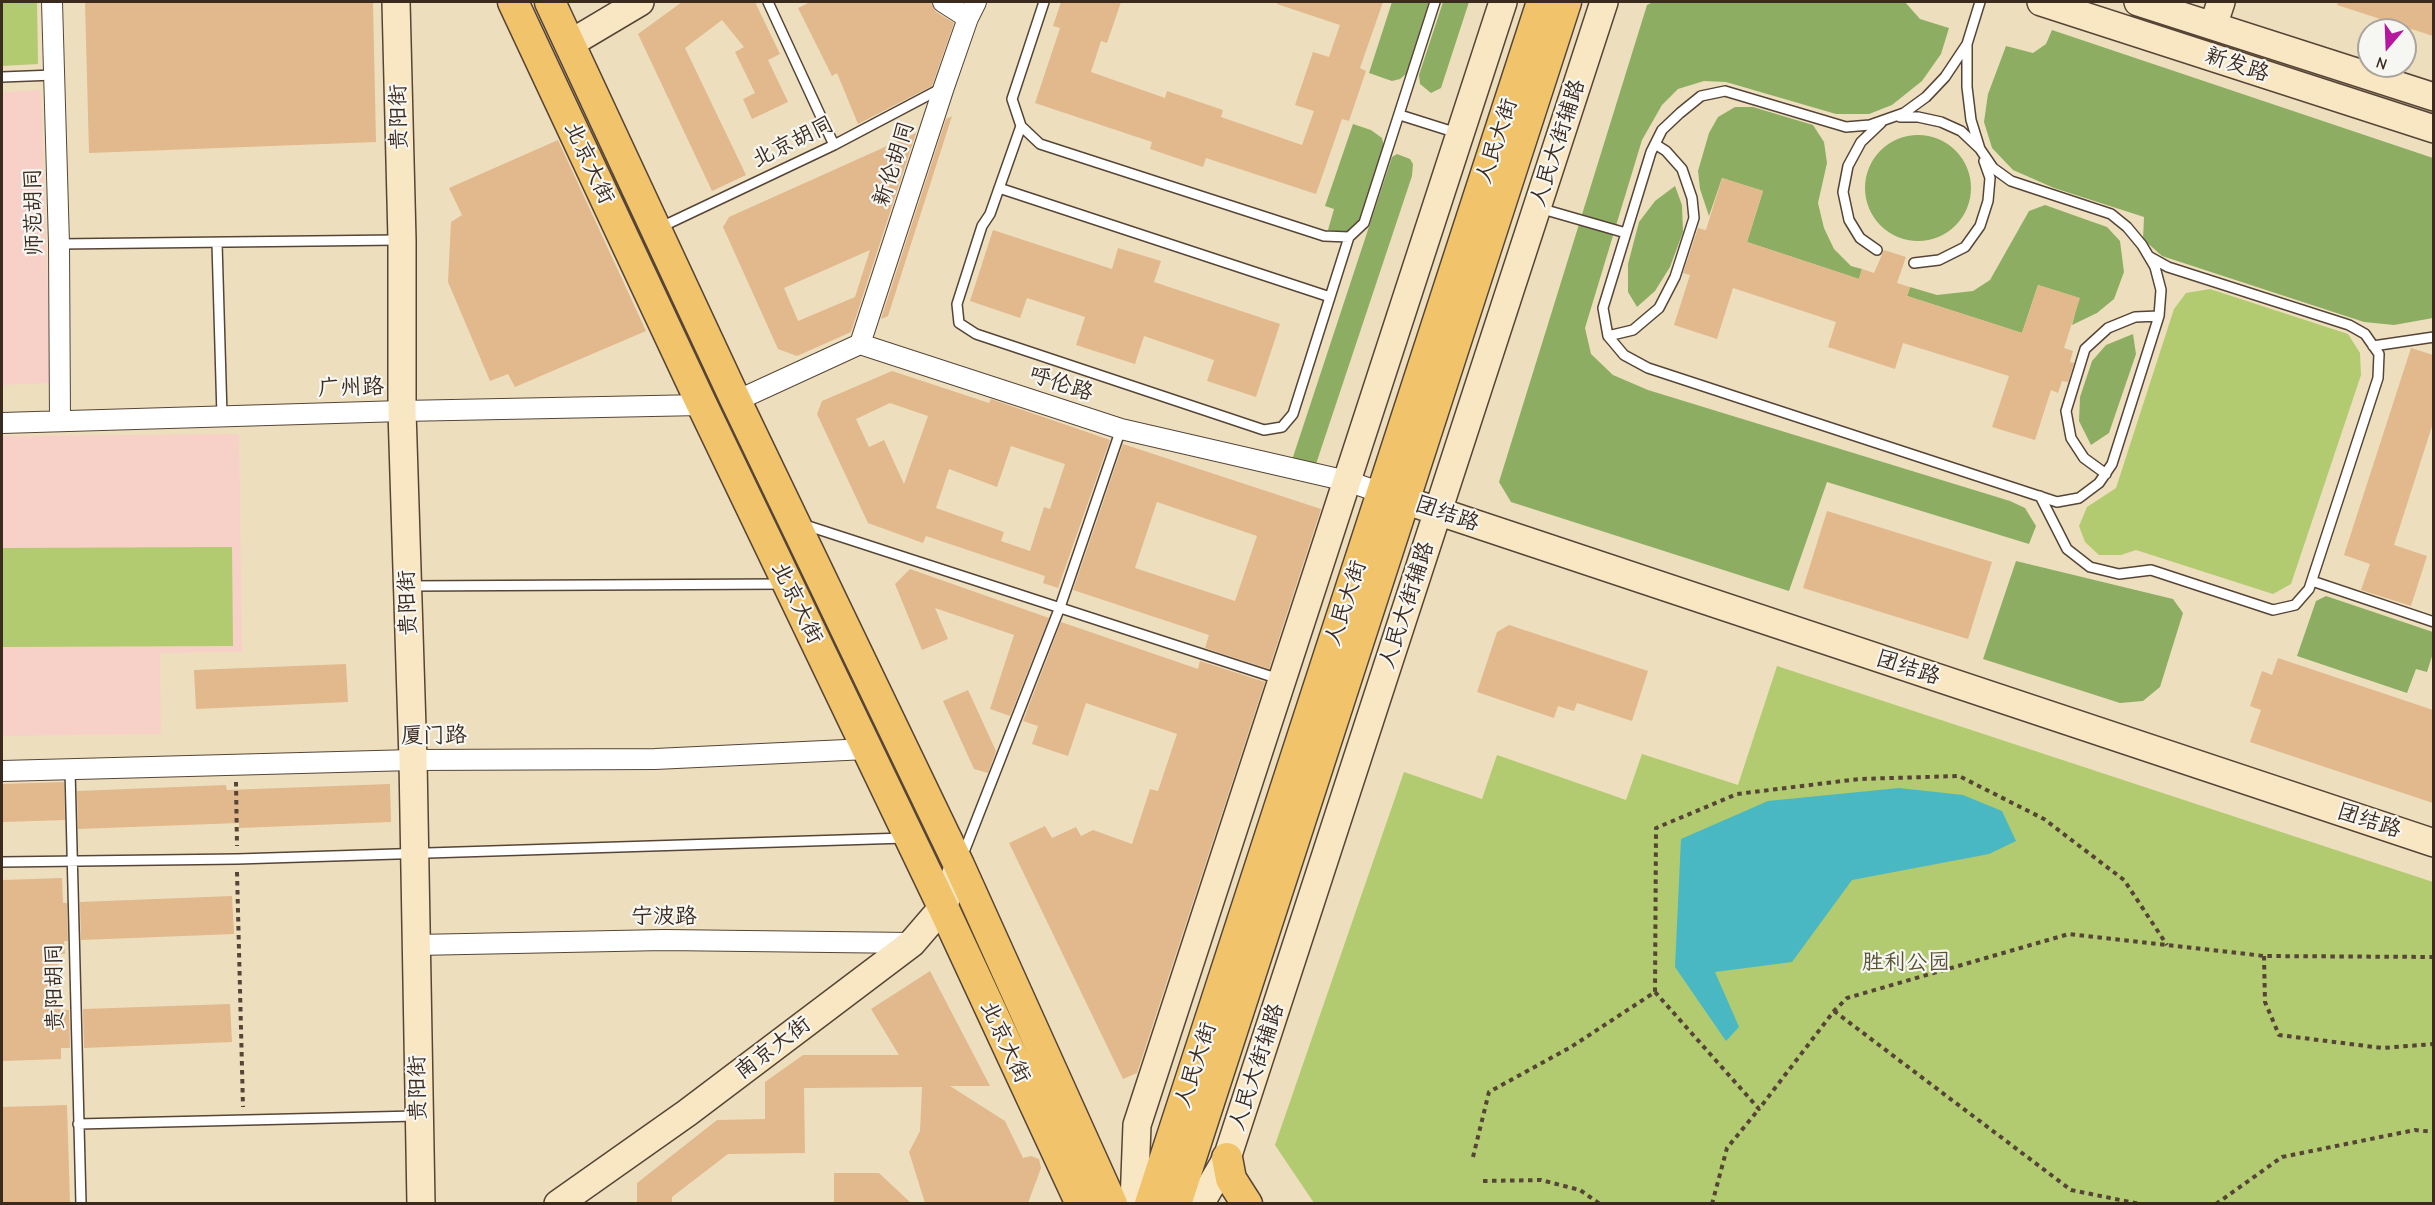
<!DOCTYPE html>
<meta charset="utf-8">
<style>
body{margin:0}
#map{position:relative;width:2435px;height:1205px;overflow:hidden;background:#eddfbe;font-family:"Comic Neue",sans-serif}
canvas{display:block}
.frame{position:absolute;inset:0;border:3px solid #3b2a1e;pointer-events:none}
.north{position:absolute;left:2357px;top:18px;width:60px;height:60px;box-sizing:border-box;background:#f6f6f2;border:2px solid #aba49d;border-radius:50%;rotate:199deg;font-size:16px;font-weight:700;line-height:24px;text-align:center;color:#3b2a1e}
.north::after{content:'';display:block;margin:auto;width:21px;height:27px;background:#b5179e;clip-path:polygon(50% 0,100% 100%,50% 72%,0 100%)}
</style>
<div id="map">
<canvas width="2435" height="1205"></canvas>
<div class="frame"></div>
<div class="north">N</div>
</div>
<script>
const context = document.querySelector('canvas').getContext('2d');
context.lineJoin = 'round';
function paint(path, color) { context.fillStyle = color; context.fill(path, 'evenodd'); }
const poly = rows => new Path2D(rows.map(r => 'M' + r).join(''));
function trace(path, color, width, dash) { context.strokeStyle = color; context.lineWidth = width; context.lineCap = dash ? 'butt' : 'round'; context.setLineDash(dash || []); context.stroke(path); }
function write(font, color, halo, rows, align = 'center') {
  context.font = font + ' "Comic Neue","LXGW WenKai TC",sans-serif'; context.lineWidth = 4.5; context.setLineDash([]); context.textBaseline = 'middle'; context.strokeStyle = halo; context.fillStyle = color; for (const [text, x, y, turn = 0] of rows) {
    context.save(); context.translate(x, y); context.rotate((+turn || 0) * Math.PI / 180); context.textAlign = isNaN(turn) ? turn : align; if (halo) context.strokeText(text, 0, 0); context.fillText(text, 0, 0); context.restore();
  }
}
const built = poly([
 [41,90,51,383,2,385,2,92],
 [239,434,242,652,160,653,161,734,2,736,2,436]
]);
const green = poly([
 [2,2,37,2,38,64,2,66],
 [2210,289,2348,334,2360,353,2361,375,2291,584,2273,594,2136,550,2121,555,2099,555,2085,542,2079,526,2087,507,2116,488,2174,309,2186,293],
 [232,547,233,646,2,647,2,548],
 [1777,666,2433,882,2433,1203,1314,1203,1275,1145,1404,772,1482,799,1497,755,1626,800,1642,754,1738,785]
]);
const forest = poly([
 [1392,2,1429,2,1406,74,1400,79,1392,81,1369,73],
 [1443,2,1469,2,1441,88,1431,93,1420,84,1419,75],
 [1653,2,1905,2,1920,19,1949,28,1941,54,1922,81,1892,105,1869,114,1836,114,1726,82,1704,81,1678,89,1662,105,1642,140,1585,328,1591,354,1613,375,1648,390,2010,501,2025,508,2036,526,2029,544,1827,482,1789,591,1511,502,1499,482,1647,5],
 [2052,30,2433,158,2433,318,2394,325,2364,322,2162,256,2143,239,2144,217,2054,188,2013,170,1992,148,1984,122,1988,94,2006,46,2033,53,2046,44],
 [1735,107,1753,107,1813,125,1824,142,1827,163,1818,203,1824,228,1834,249,1851,266,1862,269,1859,279,1747,242,1763,191,1722,178,1709,216,1700,189,1698,171,1709,133,1718,117],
 [1353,124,1371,130,1382,138,1384,147,1361,218,1346,232,1328,230,1334,209,1325,206],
 '1865 188a53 53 0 1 1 106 0a53 53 0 1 1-106 0Z',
 [1397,154,1410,159,1413,164,1412,176,1315,467,1292,460,1392,157],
 [1675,186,1682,205,1683,232,1670,267,1655,291,1637,307,1628,292,1628,264,1639,222,1655,201],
 [2045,205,2107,227,2120,241,2124,272,2114,299,2097,313,2072,325,2079,298,2038,285,2022,333,1907,296,1910,287,1937,295,1973,291,1990,280,2029,211],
 [2133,334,2136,354,2109,433,2091,445,2079,421,2080,397,2092,361,2106,345],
 [2016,561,2173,599,2183,613,2160,687,2143,701,2120,703,1983,659],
 [2326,596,2433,632,2433,653,2427,672,2416,669,2407,693,2297,656,2316,601]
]);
const water = poly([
 [1899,788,1963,795,2002,811,2016,841,1989,854,1852,880,1792,962,1715,972,1739,1027,1726,1041,1675,967,1681,839,1768,801]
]);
const building = poly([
 [85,2,373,2,376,142,89,153],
 [682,2,755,2,780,54,768,60,788,102,752,119,743,99,755,93,735,52,744,47,722,20,685,48,746,175,712,191,638,34],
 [810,2,931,2,936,12,954,23,932,86,858,124,837,73,832,76,798,8],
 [1061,2,1121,2,1107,43,1101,41,1091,72,1165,98,1167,91,1223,110,1221,117,1302,145,1314,111,1295,105,1313,52,1329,57,1340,25,1277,4,1278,2,1383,2,1360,68,1366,71,1349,121,1342,119,1316,194,1206,158,1203,167,1150,149,1152,142,1035,103,1060,28,1053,26],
 [2338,2,2433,2,2433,36,2337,5],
 [952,116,888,316,881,319,946,119],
 [916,133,851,332,797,356,778,349,723,227,729,217],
 [870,250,855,297,798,321,784,288],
 [558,140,646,331,515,387,508,374,490,381,448,282,451,222,462,215,449,188],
 [1722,178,1763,191,1747,242,1859,279,1862,269,1874,273,1884,250,1906,257,1897,283,1910,287,1907,296,2022,333,2038,285,2080,298,2064,348,2073,351,2070,362,2074,363,2068,382,2062,381,2058,393,2051,390,2035,440,1992,427,2009,376,1903,343,1895,369,1828,347,1836,322,1733,288,1717,339,1674,325,1690,275,1683,273,1698,228,1706,230],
 [993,230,1112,269,1118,248,1161,261,1154,282,1280,324,1256,397,1207,381,1214,360,1144,336,1135,364,1076,345,1085,317,1027,298,1020,318,970,301],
 [2411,348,2433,355,2433,423,2394,545,2427,556,2411,606,2361,590,2370,564,2344,555],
 [892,371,989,403,991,399,1110,440,1058,588,1043,583,1045,576,926,536,923,543,868,523,817,414,822,401],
 [890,403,928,416,904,484,884,440,869,447,856,419],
 [1011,446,1065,464,1050,509,1044,507,1030,551,1001,541,1004,532,936,508,949,469,997,487],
 [1123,444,1321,509,1269,669,1205,648,1209,635,1073,590],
 [1157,502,1257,536,1235,601,1135,568],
 [1827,511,1992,562,1968,639,1803,588],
 [910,569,1049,618,1010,716,990,709,1014,635,935,608,948,639,922,650,895,584],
 [1061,622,1198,669,1200,661,1265,682,1137,1073,1123,1079,1009,843,1045,826,1052,838,1076,827,1081,836,1093,830,1132,844,1150,789,1158,791,1177,734,1086,703,1068,756,1032,744,1038,726,1023,721],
 [1509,625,1648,671,1632,721,1577,703,1574,711,1558,706,1554,718,1477,692,1497,632],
 [2278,658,2433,710,2433,803,2250,742,2261,710,2250,706,2262,671,2272,675],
 [346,664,348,702,196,709,194,670],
 [968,690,996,751,988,773,974,769,943,701],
 [64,782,65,820,2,822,2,784],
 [390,784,391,822,239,828,239,823,78,829,77,791,226,785,227,790],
 [62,878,63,903,67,903,68,941,64,941,65,954,58,954,60,1010,69,1010,70,1048,61,1048,61,1059,2,1061,2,880],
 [232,896,234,934,81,940,80,902],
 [930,971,990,1086,950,1086,1005,1121,1023,1158,1031,1156,1039,1159,1041,1168,1028,1203,925,1203,909,1152,920,1131,922,1087,804,1088,805,1153,728,1154,672,1197,672,1203,637,1203,637,1183,717,1120,765,1119,765,1082,803,1055,899,1055,871,1009],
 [230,1004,232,1042,84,1048,83,1009],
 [67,1105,70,1203,2,1203,2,1107],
 [834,1173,879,1173,911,1203,834,1203]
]);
const path = poly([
 [236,782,237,846],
 [237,872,243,1107],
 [2264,956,2265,1002,2279,1035,2382,1048,2434,1044],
 [1655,992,1759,1109,1834,1011,1847,998,2069,934,2264,956,2434,957],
 [1834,1011,2071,1190,2140,1204],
 [1473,1157,1489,1092,1571,1047,1655,992,1656,828,1737,794,1859,779,1959,776,2044,819,2124,880,2167,945],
 [1483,1181,1541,1180,1580,1190,1600,1204],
 [1712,1204,1727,1148,1759,1109],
 [2216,1204,2282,1157,2415,1130,2434,1132]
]);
const lane = poly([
 [768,2,834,145],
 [1044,2,1012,99,1021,126,1040,144,1324,236,1349,237,1364,223,1435,2],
 [1967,44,1967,87,1971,120,1980,149,1993,168,2011,181,2111,214,2127,227,2142,245,2155,267,2161,290,2159,316,2112,464,2099,483,2079,498,2057,502,1648,368,1624,355,1608,336,1603,308,1651,152,1662,130,1680,113,1701,96,1725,91,1846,127,1870,125,1904,113,1926,97,1945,77,1967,44,1980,2],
 [2,77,54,75],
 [1400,115,1457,133],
 [1900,117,1918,117,1941,122,1961,131,1979,148],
 [1021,126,990,214,982,226,957,304,959,323,976,334,1264,430,1282,427,1293,414,1349,237],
 [999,188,1330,297],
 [1539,208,1626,233],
 [659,228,834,145,942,88],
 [217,243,222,416],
 [59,244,398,240],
 [1877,250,1860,238,1849,220,1843,192,1848,166,1861,142,1881,123],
 [1914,263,1939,260,1965,247,1980,226,1988,201,1990,178,1984,161],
 [1608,336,1633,330,1659,308,1675,277,1694,218,1692,198,1682,169,1666,151,1655,144],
 [2373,346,2434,337],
 [2106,474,2084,458,2071,438,2066,411,2085,349,2108,328,2135,317,2159,316],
 [2040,496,2067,549,2090,567,2119,574,2151,570,2273,610,2295,605,2309,589,2378,378,2379,354,2365,334,2349,325,2168,267,2150,257],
 [802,524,1279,679],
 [2312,581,2434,622],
 [409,586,783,584],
 [70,770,81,1204],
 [962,857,1060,607,1121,429],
 [2,862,237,859,905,838],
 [78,1124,416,1116]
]);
const street = poly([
 [52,2,59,244,60,421],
 [943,2,968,18],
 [860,344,944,87,968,18,976,2],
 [736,401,860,344,1121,429,1347,481,1382,493],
 [2,423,402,411,702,405],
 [2,771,413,760,655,759,867,749],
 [416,945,664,940,912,943]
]);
const secondary = poly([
 [396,2,402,240,402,411,413,760,421,1204],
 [2041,2,2434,129],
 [2138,2,2434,97],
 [2213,26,2221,2],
 [571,43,640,2],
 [1383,493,2434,843],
 [558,1204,687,1113,912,943,943,907,959,865],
 [1134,1204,1137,1125,1503,2],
 [1200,1204,1227,1158,1604,2]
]);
const primary = poly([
 [513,2,702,405,943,907,1081,1204],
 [550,2,736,401,959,865,1112,1204],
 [1227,1158,1231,1179,1247,1204],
 [1150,1204,1542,2],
 [1176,1204,1566,2]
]);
const streetNames = [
 ["新发路",2237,65,18],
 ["贵阳街",399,117,-91],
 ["人民大街",1497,141,-72],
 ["北京胡同",793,142,-26],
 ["人民大街辅路",1558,143,-72],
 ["北京大街",589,163,65],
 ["新伦胡同",894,164,-72],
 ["师范胡同",34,212,-91],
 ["呼伦路",1061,384,18],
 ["广州路",351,388,-2],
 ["团结路",1447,514,19],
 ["贵阳街",408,603,-92],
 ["北京大街",797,603,64],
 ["人民大街",1346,603,-72],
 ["人民大街辅路",1407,605,-72],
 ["团结路",1908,668,18],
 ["厦门路",434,736,-1],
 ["团结路",2369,821,18],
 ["宁波路",664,917],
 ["贵阳胡同",55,987,-91],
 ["北京大街",1005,1042,65],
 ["南京大街",773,1048,-37],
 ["人民大街",1196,1065,-72],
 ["人民大街辅路",1257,1067,-72],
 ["贵阳街",418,1088,-91]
];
const parkNames = [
 ["胜利公园",1906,963]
];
paint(built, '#f7d1c7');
paint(green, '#b2ca70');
paint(forest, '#8dae62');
paint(water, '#49b8c2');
paint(building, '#e2b88d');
trace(lane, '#564536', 12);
trace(street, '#564536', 22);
trace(secondary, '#564536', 30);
trace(primary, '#564536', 33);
trace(path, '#564536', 4, [4.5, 4.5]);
trace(lane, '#fff', 9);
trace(street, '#fff', 20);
trace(secondary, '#f9e7c3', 27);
trace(primary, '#f1c36a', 30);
write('22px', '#3b2a1e', '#f6f6f2', streetNames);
write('22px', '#595232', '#f6f6f2', parkNames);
</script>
